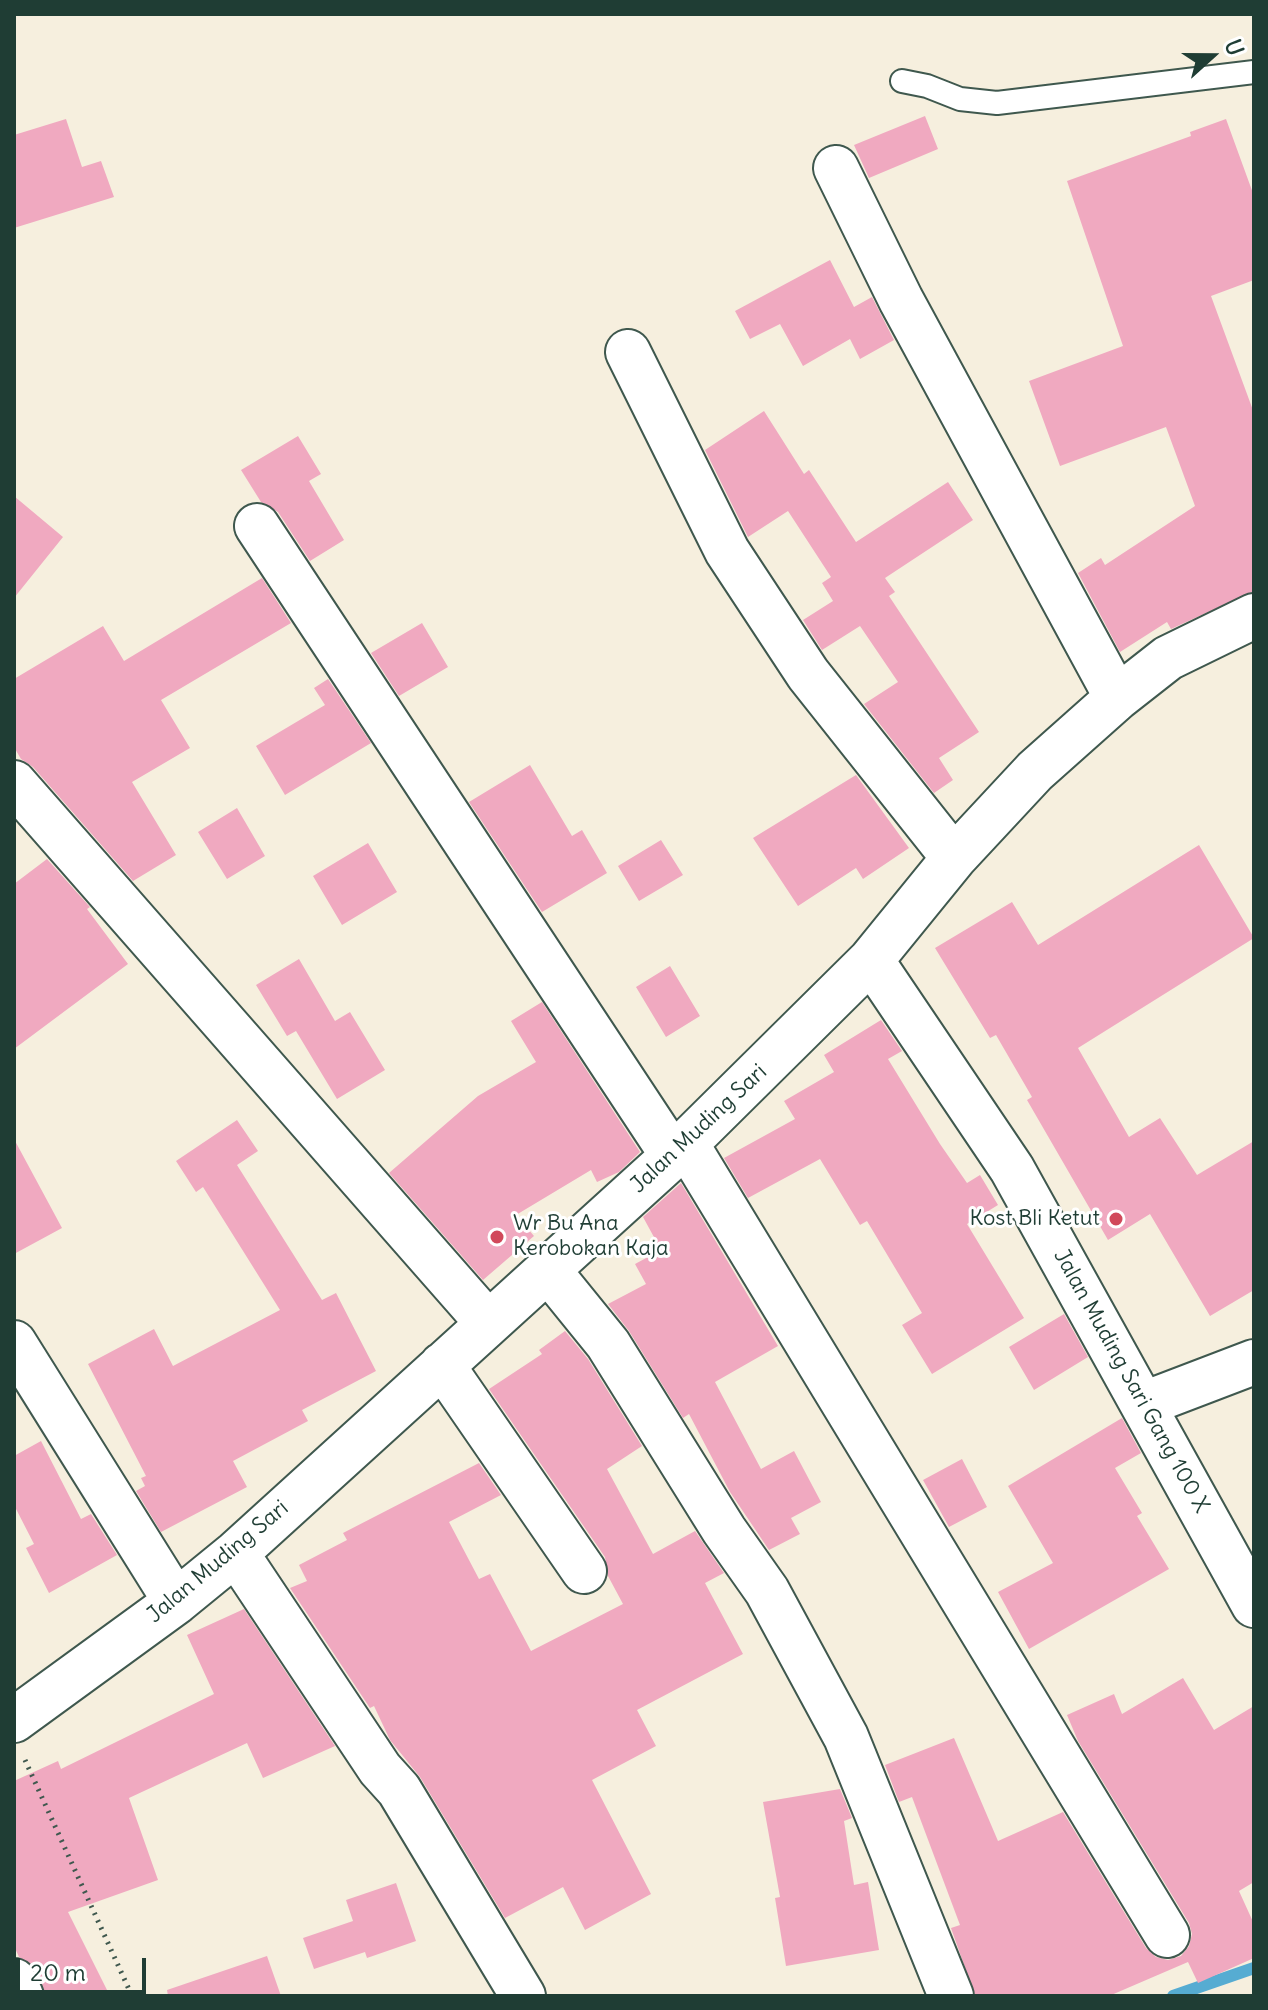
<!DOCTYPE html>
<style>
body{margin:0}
#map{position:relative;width:1268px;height:2010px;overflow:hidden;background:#f6efde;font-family:Delius,sans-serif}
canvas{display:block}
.frame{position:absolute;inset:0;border:16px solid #1f3d34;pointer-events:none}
.north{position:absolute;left:1172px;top:16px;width:80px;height:80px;-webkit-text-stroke:6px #fff;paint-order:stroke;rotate:69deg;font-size:22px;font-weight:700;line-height:32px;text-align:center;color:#1f3d34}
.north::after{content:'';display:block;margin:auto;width:28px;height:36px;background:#1f3d34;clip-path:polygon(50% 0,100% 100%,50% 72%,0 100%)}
.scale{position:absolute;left:16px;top:1958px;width:130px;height:36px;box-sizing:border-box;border:4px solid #1f3d34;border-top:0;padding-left:10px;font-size:24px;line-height:28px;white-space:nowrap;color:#1f3d34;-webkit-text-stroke:6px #fff;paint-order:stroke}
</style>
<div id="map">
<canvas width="1268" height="2010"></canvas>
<div class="frame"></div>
<div class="north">U</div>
<div class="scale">20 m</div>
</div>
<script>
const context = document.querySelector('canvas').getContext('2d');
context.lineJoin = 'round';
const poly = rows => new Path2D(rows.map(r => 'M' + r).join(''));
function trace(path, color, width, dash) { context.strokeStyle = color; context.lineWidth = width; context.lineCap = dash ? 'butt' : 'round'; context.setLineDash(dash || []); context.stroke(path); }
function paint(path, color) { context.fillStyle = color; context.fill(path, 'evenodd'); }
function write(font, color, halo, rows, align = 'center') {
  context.font = font + ' Delius,sans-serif'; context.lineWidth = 6; context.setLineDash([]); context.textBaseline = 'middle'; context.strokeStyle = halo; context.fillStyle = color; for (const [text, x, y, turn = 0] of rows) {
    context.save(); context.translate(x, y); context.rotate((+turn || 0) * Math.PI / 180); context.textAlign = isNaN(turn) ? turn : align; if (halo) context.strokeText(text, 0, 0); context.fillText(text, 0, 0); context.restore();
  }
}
const stream = poly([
 [1173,1996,1254,1968]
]);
const building = poly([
 [925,116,938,149,869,178,854,145],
 [66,119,82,167,101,161,114,197,14,228,14,135],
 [1226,119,1254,196,1254,280,1211,296,1254,413,1254,591,1171,629,1167,622,1120,652,1078,573,1101,558,1105,565,1195,506,1166,427,1060,466,1029,381,1123,346,1067,181,1191,136,1190,132],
 [830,260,854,307,872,297,894,340,860,359,850,339,803,366,780,324,750,339,735,311],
 [764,411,804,474,809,470,856,542,948,482,973,520,885,578,895,592,889,596,979,732,939,758,953,780,934,793,864,704,898,682,860,626,822,650,803,620,833,601,822,583,831,577,788,511,748,537,705,450],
 [298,436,321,474,309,481,344,540,310,561,278,512,261,502,241,470],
 [14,496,63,537,14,598],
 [262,578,291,623,161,700,190,748,132,782,176,855,133,881,33,767,21,759,14,747,14,679,103,626,124,661],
 [422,623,448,667,399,696,371,653],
 [328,679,371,743,285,795,256,746,325,705,314,688],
 [530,765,572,836,582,830,607,873,542,912,469,802],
 [856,775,909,848,863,879,856,868,798,906,753,838],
 [237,808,265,856,227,879,198,832],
 [661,840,683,875,639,901,618,866],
 [368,843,397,892,342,925,313,876],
 [1199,845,1254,938,1078,1048,1129,1137,1160,1118,1197,1175,1254,1141,1254,1290,1210,1316,1150,1214,1108,1240,1027,1100,1032,1097,996,1035,990,1038,935,948,1012,902,1038,945],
 [47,859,90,907,87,909,128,964,14,1049,14,884],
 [299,959,335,1021,350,1012,385,1070,337,1099,296,1031,287,1036,256,985],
 [670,966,700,1016,666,1037,636,987],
 [542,1002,640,1152,619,1172,597,1182,591,1170,516,1215,534,1236,483,1280,389,1173,478,1096,536,1062,511,1021],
 [881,1020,902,1051,888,1059,940,1144,967,1183,980,1175,998,1205,967,1224,1024,1318,932,1374,902,1325,922,1313,867,1221,860,1225,820,1159,748,1198,724,1158,795,1119,784,1101,834,1072,824,1055],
 [237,1120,258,1151,237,1165,322,1300,336,1293,376,1371,302,1410,308,1421,233,1461,247,1487,161,1532,136,1491,145,1486,141,1478,146,1476,88,1364,154,1329,173,1366,280,1310,203,1187,196,1192,176,1161],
 [14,1139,62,1228,14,1254],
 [681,1183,778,1346,715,1382,761,1469,794,1451,821,1502,791,1518,800,1534,769,1550,730,1492,689,1414,683,1418,629,1331,608,1304,646,1284,635,1264,661,1250,643,1217],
 [1064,1314,1088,1357,1034,1390,1009,1347],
 [565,1331,588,1359,642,1446,607,1469,653,1554,695,1531,724,1573,705,1583,743,1654,637,1710,656,1746,592,1780,651,1894,585,1930,563,1887,505,1918,420,1777,390,1740,374,1706,370,1708,290,1588,307,1581,299,1565,347,1540,343,1533,479,1463,501,1495,449,1522,479,1579,490,1574,531,1651,623,1604,608,1576,605,1557,489,1389,542,1354,539,1350],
 [1122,1418,1141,1453,1115,1468,1142,1513,1137,1516,1169,1569,1029,1649,998,1592,1053,1563,1008,1486],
 [41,1441,81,1519,91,1514,117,1555,49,1593,26,1548,34,1544,14,1505,14,1456],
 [962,1459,987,1507,949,1527,923,1480],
 [244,1609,335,1746,263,1778,247,1743,129,1798,158,1880,68,1912,110,1996,46,1996,36,1970,19,1957,14,1946,14,1781,58,1761,61,1769,214,1694,187,1635],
 [1183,1678,1214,1730,1254,1706,1254,1882,1239,1891,1254,1924,1254,1958,1198,1983,1188,1962,1109,1996,975,1996,951,1928,960,1925,912,1797,899,1802,885,1765,954,1738,998,1841,1063,1812,1146,1948,1156,1957,1168,1960,1181,1956,1189,1946,1192,1934,1189,1923,1078,1741,1067,1715,1114,1694,1122,1714],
 [840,1789,852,1818,844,1821,854,1885,868,1882,879,1950,786,1966,775,1898,780,1897,763,1802],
 [396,1883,416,1941,367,1958,365,1952,314,1969,303,1938,353,1921,346,1900],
 [267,1956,281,1996,168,1996,167,1990]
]);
const path = poly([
 [25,1760,132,1996]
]);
const lane = poly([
 [902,81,927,86,960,99,997,103,1254,72]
]);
const street = poly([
 [836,168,901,300,1117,698],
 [628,352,727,551,808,674,954,858],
 [257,526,673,1156],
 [14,783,487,1322],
 [871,960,1012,1169,1254,1605],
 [685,1142,1167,1935],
 [548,1270,608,1344,724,1530,767,1591,846,1737,951,1996],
 [14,1343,176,1602],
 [442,1365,584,1571],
 [1144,1404,1254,1362],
 [236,1553,380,1769,399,1790,523,1996],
 [14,1720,176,1602,236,1553,673,1156,871,960,954,858,1035,771,1117,698,1168,658,1254,616],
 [14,1981,21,1996]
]);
const markers = [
 [1116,1219,8,"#d1495b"],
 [497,1237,8,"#d1495b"]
];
const streetNames = [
 ["Jalan Muding Sari",699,1129,-43],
 ["Jalan Muding Sari Gang 100 X",1131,1381,61],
 ["Jalan Muding Sari",218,1562,-40]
];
const poiNames = [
 ["Kost Bli Ketut",1100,1219],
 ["Wr Bu Ana",513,1224,"left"],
 ["Kerobokan Kaja",513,1249,"left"]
];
trace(stream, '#56acd2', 12);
paint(building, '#f0a9c0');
trace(lane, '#3f584e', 26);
trace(street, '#3f584e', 48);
trace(path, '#3f584e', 5, [2, 6]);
trace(lane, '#fff', 22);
trace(street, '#fff', 44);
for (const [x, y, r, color] of markers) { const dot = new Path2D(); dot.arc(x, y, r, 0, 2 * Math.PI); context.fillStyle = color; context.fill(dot); trace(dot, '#fff', 3); }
write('22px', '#1f3d34', '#fff', streetNames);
write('22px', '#1f3d34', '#fff', poiNames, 'right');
</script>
